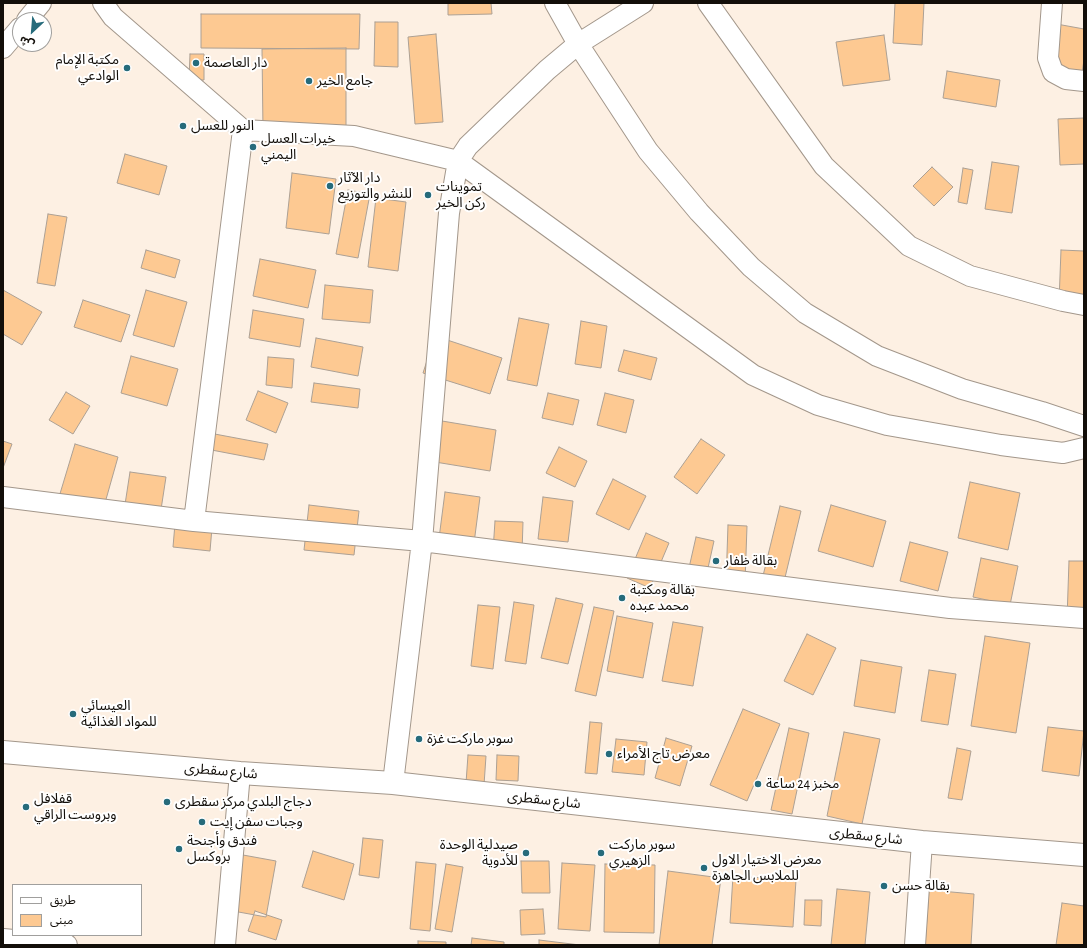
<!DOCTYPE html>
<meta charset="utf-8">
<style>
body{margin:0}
#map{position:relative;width:1087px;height:948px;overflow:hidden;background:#fdf0e3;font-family:"Alegreya Sans","Noto Sans Arabic",sans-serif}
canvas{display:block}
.frame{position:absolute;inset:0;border:4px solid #120e09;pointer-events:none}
.legend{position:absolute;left:12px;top:884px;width:130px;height:52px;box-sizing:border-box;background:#fff;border:1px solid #a09f9d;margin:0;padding:5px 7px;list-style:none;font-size:12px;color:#120e09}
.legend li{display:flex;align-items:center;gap:8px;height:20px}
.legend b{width:20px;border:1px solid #a09f9d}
.north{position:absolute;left:12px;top:12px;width:40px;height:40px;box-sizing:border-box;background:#fff;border:1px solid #a09f9d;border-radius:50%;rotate:206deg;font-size:11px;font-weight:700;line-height:16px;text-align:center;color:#120e09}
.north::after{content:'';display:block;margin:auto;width:14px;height:18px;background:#266b7b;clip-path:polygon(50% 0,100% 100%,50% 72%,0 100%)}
</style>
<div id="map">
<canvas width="1087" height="948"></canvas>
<div class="frame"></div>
<ul class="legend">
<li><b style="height:5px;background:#fff"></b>طريق</li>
<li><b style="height:11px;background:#fdc992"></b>مبنى</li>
</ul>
<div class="north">ش</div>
</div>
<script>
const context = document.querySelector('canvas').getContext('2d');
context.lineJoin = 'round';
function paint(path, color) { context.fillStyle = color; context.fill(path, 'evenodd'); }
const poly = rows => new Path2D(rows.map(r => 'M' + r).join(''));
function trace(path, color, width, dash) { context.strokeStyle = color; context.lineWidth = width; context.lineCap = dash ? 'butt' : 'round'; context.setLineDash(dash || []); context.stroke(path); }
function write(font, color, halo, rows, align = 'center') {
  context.font = font + ' "Alegreya Sans","Noto Sans Arabic",sans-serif'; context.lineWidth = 4; context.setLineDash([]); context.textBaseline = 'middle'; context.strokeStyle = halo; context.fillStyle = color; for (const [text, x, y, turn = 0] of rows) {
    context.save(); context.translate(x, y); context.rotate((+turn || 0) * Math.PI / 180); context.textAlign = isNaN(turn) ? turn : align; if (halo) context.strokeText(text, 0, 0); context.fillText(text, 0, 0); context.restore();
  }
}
const building = poly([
 [448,3,491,3,492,14,448,15,448,3],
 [895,3,924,3,922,45,893,43,895,3],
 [201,14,360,14,359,49,201,48,201,14],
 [375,22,398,22,398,67,374,66,375,22],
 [1051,23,1084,29,1084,60,1081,79,1043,73,1051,23],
 [436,34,443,122,415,124,408,37,436,34],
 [884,35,890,80,843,86,836,42,884,35],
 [346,48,346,131,263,131,262,49,346,48],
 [190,54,204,54,204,80,189,80,190,54],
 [947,71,1000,80,996,107,943,98,947,71],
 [1084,118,1084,164,1060,165,1058,119,1084,118],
 [125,154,167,166,159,195,117,183,125,154],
 [992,162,1019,166,1012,213,985,209,992,162],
 [932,167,953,187,934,206,913,186,932,167],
 [963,168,973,170,967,204,958,202,963,168],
 [292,173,336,179,329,234,286,228,292,173],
 [348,190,370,194,358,258,336,254,348,190],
 [376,198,406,202,398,271,368,267,376,198],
 [48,214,67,217,55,286,37,283,48,214],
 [146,250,180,260,175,278,141,268,146,250],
 [1061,250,1084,251,1084,303,1059,302,1061,250],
 [260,259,316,270,308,308,253,296,260,259],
 [325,285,373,290,370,323,322,319,325,285],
 [3,290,42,312,22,345,3,334,3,290],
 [146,290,187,302,174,347,133,335,146,290],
 [83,300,130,315,121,342,74,327,83,300],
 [253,310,304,319,300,347,249,338,253,310],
 [519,318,549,324,537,386,507,380,519,318],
 [581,321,607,326,601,368,575,364,581,321],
 [435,336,502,358,490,394,423,373,435,336],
 [316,338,363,347,358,376,311,367,316,338],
 [624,350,657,358,651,380,618,371,624,350],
 [131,356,178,369,167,406,121,393,131,356],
 [268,357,294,359,292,388,266,385,268,357],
 [314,383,360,389,358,408,311,402,314,383],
 [258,391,288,403,276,433,246,420,258,391],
 [66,392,90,406,73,434,49,420,66,392],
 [548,393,579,400,573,425,542,418,548,393],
 [605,393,634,400,626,433,597,425,605,393],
 [442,421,496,430,490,471,435,462,442,421],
 [204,432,268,444,264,460,201,448,204,432],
 [701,439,725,455,697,494,674,477,701,439],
 [3,441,12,444,3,468,3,441],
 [75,444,118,457,103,510,59,497,75,444],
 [559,447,587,461,575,487,546,473,559,447],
 [130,472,166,477,160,516,124,511,130,472],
 [613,479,646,496,629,530,596,514,613,479],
 [970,482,1020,493,1008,550,958,538,970,482],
 [445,492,480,497,473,551,438,546,445,492],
 [543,497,573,501,568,542,538,539,543,497],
 [309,505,359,511,354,555,304,550,309,505],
 [831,505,886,521,873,567,818,551,831,505],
 [780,506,801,511,782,590,761,584,780,506],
 [176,512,213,516,210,551,173,547,176,512],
 [495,521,523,522,522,553,493,551,495,521],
 [728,525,747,526,745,583,726,583,728,525],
 [646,533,669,543,650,588,627,578,646,533],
 [696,537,714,541,704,586,686,581,696,537],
 [910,542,948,552,938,591,900,581,910,542],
 [981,558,1018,566,1010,605,973,597,981,558],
 [1069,561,1084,561,1084,620,1067,619,1069,561],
 [556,598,583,604,568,664,541,658,556,598],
 [514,602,534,605,526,664,505,661,514,602],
 [478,605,500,607,493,669,471,666,478,605],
 [594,607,614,611,596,696,575,691,594,607],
 [617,616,653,623,643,678,607,671,617,616],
 [673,622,703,627,693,686,662,681,673,622],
 [807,634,836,648,813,695,784,681,807,634],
 [985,636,1030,643,1016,733,971,726,985,636],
 [861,660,902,667,895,713,854,706,861,660],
 [929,670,956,674,948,725,921,721,929,670],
 [743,709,780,724,747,801,710,785,743,709],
 [590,722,602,723,597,774,585,773,590,722],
 [1048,727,1084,731,1079,776,1042,771,1048,727],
 [789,728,809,733,792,814,771,810,789,728],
 [844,732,880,739,862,824,827,816,844,732],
 [666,738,692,746,680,786,655,778,666,738],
 [616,739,647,742,644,775,612,772,616,739],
 [957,748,971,751,962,800,948,798,957,748],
 [468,755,486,756,484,785,466,783,468,755],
 [497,755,519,756,518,781,496,780,497,755],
 [363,838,383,840,379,878,359,875,363,838],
 [313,851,354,864,344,900,302,887,313,851],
 [232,853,276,861,266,917,222,909,232,853],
 [521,861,549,861,550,893,522,893,521,861],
 [416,862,436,864,430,931,410,929,416,862],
 [562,863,595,865,590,931,558,929,562,863],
 [446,864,463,867,452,932,435,929,446,864],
 [605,864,655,865,654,933,604,932,605,864],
 [668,871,721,878,712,945,659,945,668,871],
 [733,876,796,880,793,927,730,923,733,876],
 [837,889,870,892,865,945,831,945,837,889],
 [929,890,974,894,971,945,925,945,929,890],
 [805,900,822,900,821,926,804,925,805,900],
 [1062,903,1084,906,1084,945,1056,945,1062,903],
 [543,909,545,934,521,935,520,910,543,909],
 [255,911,282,920,276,940,248,931,255,911],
 [472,938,504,942,504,945,471,945,472,938],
 [539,940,580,945,539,945,539,940],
 [418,941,446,942,446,945,418,945,418,941]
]);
const minor = poly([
 [103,3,113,17,243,130,354,136,458,161,449,213,422,541,393,783],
 [555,3,578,44,648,151,699,212,751,267,805,313,877,356,962,389,1042,412,1084,426],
 [643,3,578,44,547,70,468,146,458,161,753,375,818,405,887,425,1001,445,1063,453,1084,448],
 [708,3,824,166,909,246,970,276,1063,301,1084,305],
 [1052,3,1048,58,1053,72,1066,79,1084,81],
 [27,20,41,3],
 [3,48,20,28],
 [3,497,194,521,422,541,950,608,1084,618],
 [194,521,243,130],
 [3,939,67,945],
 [225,945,240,773],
 [915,945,922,842]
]);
const tertiary = poly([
 [3,752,240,773,393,783,922,842,1084,855]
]);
const markers = [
 [196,63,4,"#266b7b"],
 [127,68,4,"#266b7b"],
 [309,81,4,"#266b7b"],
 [183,126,4,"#266b7b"],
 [253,147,4,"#266b7b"],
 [330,186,4,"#266b7b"],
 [428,195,4,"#266b7b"],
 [716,561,4,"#266b7b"],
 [622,598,4,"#266b7b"],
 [73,714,4,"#266b7b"],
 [419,739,4,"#266b7b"],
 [609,754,4,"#266b7b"],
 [758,784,4,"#266b7b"],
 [167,802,4,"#266b7b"],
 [26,807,4,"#266b7b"],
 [202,822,4,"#266b7b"],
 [179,849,4,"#266b7b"],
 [526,853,4,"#266b7b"],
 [601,853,4,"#266b7b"],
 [704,868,4,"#266b7b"],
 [884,886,4,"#266b7b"]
];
const poiNames = [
 ["مكتبة الإمام",119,60,"right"],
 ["الوادعي",119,76,"right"],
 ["دار العاصمة",204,63],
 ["جامع الخير",317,81],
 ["النور للعسل",191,126],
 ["خيرات العسل",261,139],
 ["اليمني",261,155],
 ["دار الآثار",338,178],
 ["للنشر والتوزيع",338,194],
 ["تموينات",436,187],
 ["ركن الخير",436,203],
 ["بقالة ظفار",724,561],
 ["بقالة ومكتبة",630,590],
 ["محمد عبده",630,606],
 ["العيسائي",81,706],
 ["للمواد الغذائية",81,722],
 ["سوبر ماركت غزة",427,739],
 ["معرض تاج الأمراء",617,754],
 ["مخبز 24 ساعة",766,784],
 ["قفلافل",34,799],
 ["وبروست الراقي",34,815],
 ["دجاج البلدي مركز سقطرى",175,802],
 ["وجبات سفن إيت",210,822],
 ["فندق وأجنحة",187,841],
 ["بروكسل",187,857],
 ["صيدلية الوحدة",518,845,"right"],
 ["للأدوية",518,861,"right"],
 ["سوبر ماركت",609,845],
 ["الزهيري",609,861],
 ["معرض الاختيار الاول",712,860],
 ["للملابس الجاهزة",712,876],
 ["بقالة حسن",892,886]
];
const streetNames = [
 ["شارع سقطرى",221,771,5],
 ["شارع سقطرى",544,800,6],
 ["شارع سقطرى",866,836,6]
];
paint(building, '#fdc992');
trace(building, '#aca094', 1);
trace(minor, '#a3978b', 22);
trace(tertiary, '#a3978b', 24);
trace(minor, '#fff', 20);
trace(tertiary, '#fff', 22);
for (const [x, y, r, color] of markers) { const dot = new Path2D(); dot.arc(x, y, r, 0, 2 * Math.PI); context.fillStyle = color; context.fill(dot); trace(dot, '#fff', 1.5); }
write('14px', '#120e09', '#fff', poiNames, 'left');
write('14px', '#120e09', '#fff', streetNames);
</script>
